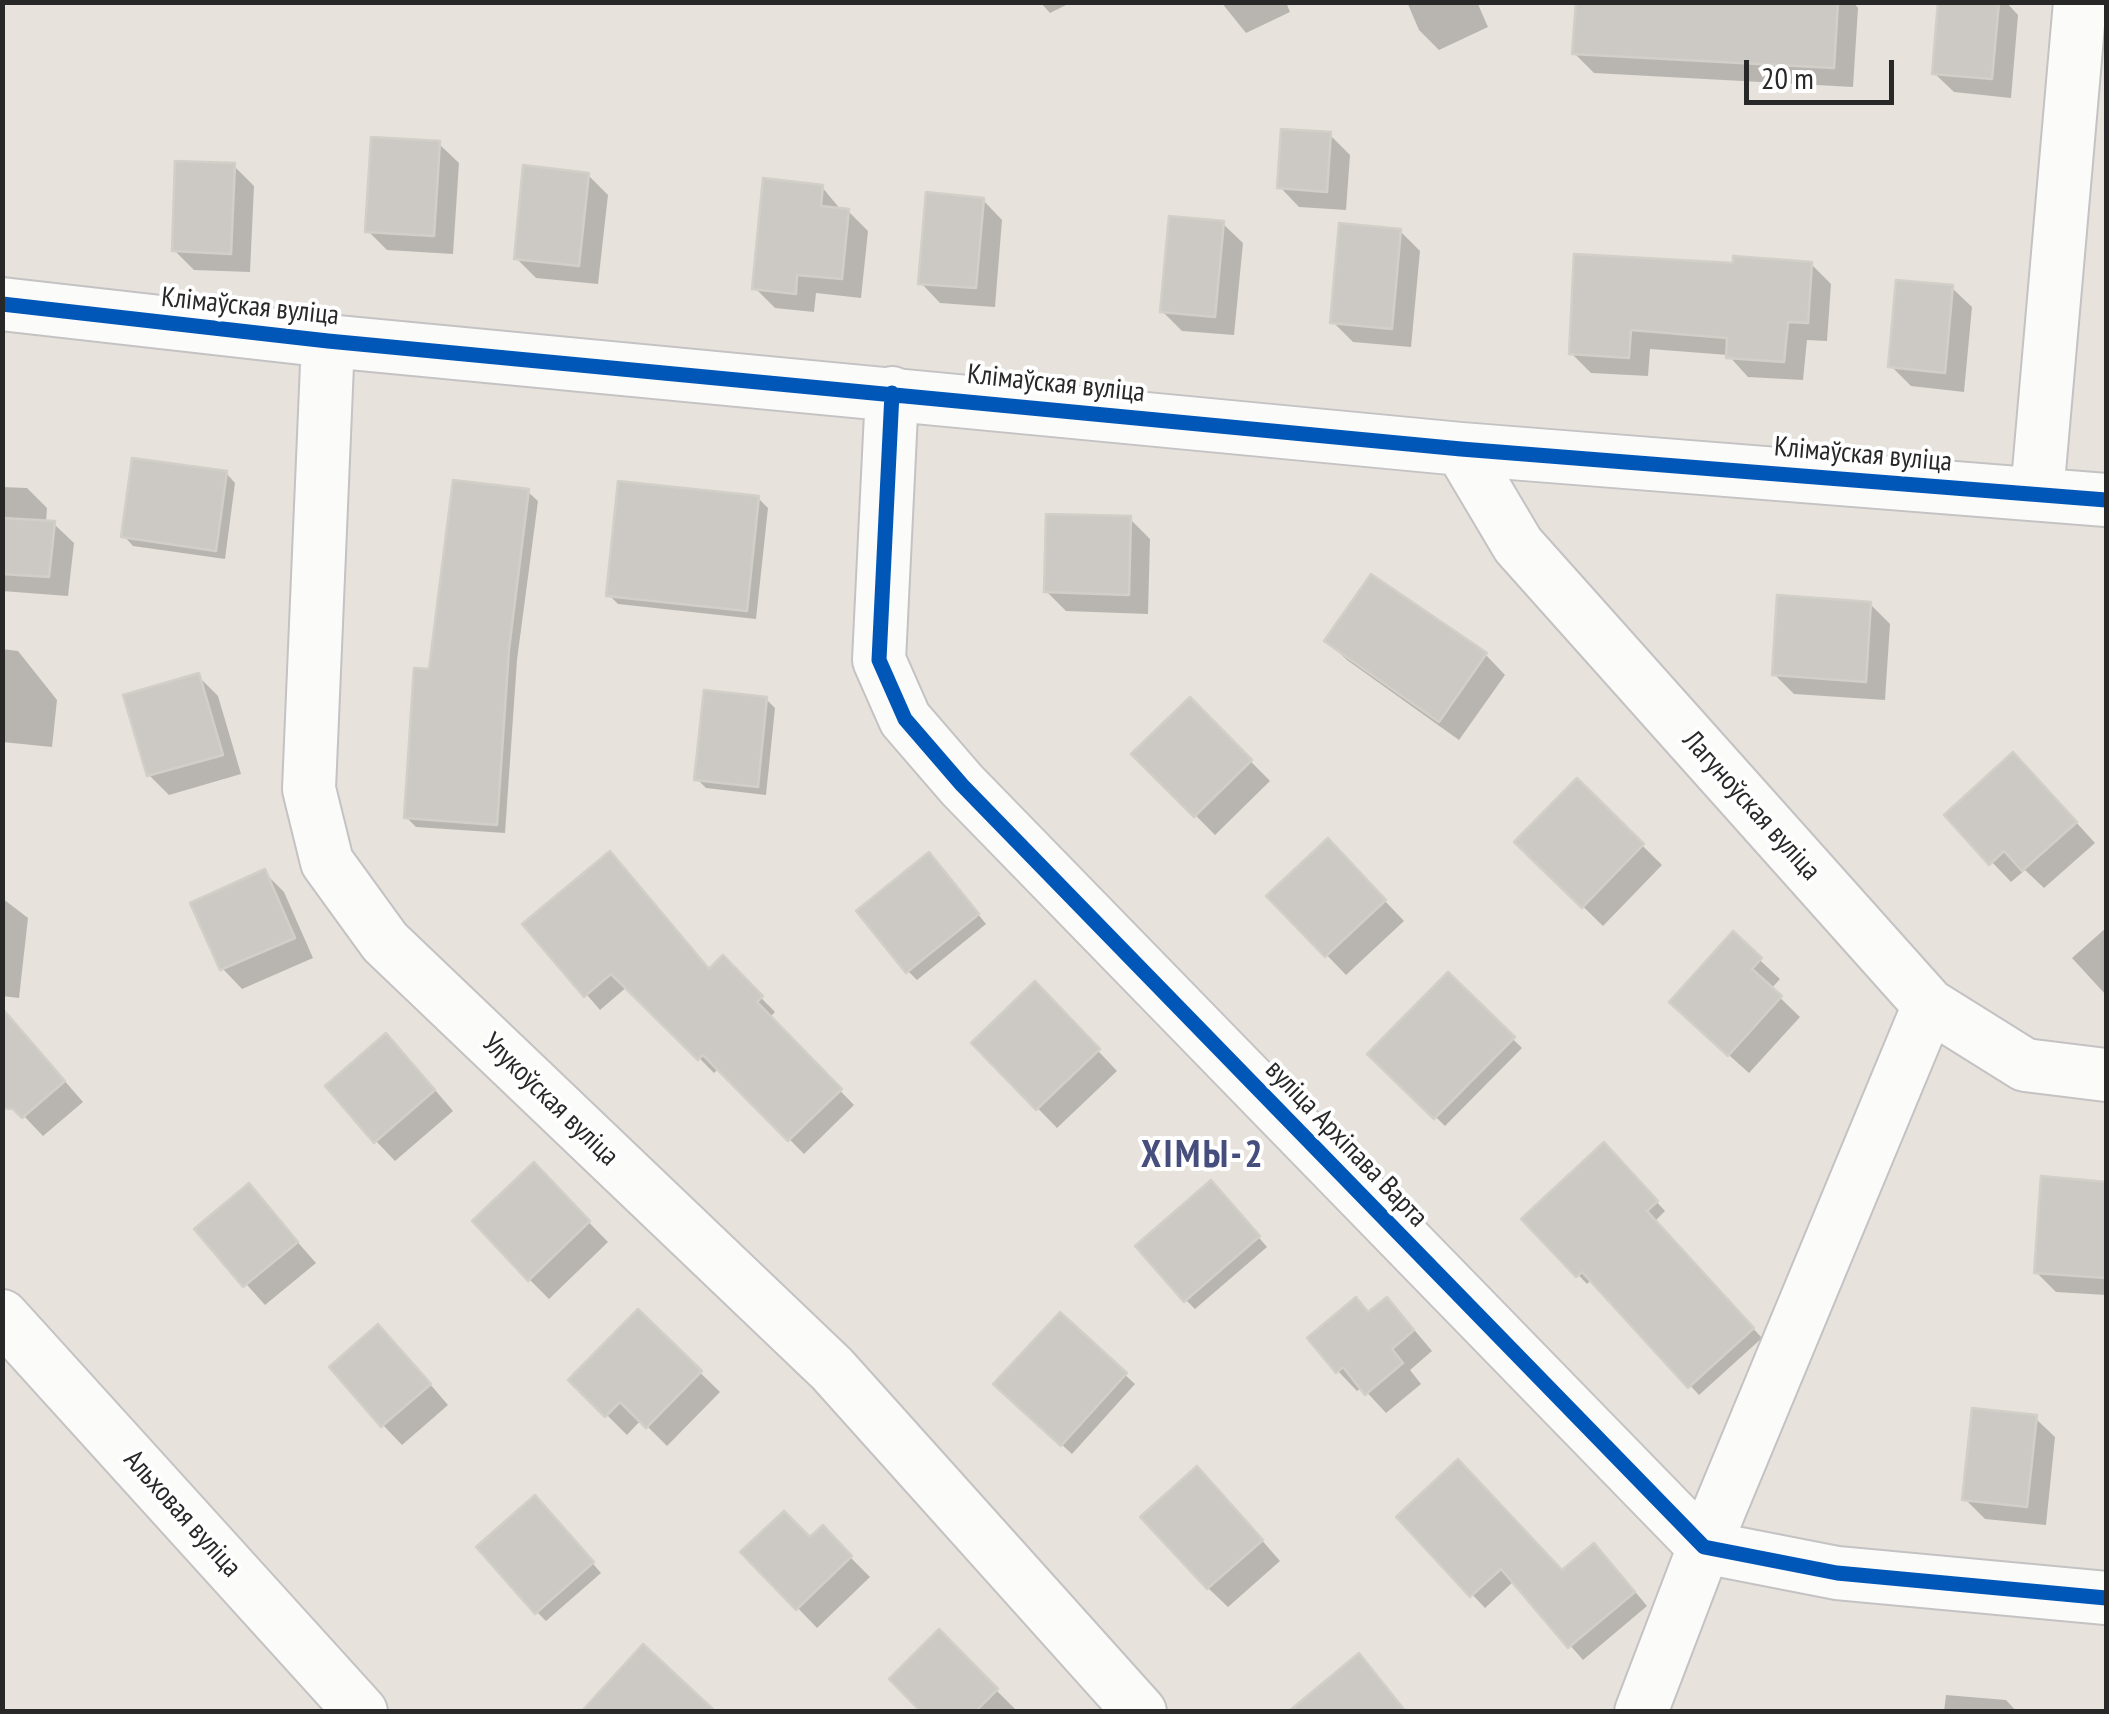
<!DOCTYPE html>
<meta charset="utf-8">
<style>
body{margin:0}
#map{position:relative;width:2109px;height:1714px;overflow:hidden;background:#e7e2dc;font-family:"PT Sans Narrow",sans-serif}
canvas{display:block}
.frame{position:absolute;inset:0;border:5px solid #282828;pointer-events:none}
.scale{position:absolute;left:1744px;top:60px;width:150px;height:45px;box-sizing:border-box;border:5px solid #282828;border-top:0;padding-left:12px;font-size:30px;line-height:35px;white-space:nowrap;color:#282828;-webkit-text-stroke:8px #fff;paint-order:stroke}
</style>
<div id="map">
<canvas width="2109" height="1714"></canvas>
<div class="frame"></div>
<div class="scale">20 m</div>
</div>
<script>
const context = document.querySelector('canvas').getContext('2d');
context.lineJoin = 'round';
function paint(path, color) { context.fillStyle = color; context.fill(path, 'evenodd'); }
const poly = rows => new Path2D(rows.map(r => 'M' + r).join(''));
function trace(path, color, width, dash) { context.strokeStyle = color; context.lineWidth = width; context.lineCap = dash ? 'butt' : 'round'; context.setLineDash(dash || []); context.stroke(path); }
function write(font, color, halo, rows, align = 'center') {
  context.font = font + ' "PT Sans Narrow",sans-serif'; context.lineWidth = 8; context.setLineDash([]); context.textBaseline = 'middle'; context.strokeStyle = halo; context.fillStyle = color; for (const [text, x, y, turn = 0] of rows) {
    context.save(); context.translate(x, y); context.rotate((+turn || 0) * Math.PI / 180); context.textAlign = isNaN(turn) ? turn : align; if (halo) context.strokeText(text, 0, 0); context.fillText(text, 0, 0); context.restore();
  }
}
const shadow = poly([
 [1040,2,1072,2,1050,13],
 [1221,2,1286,2,1290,12,1246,33],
 [1407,2,1477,2,1488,27,1439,50,1419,30],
 [1579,2,1853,2,1858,8,1853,87,1594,73,1574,53],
 [1941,2,2006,2,2018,15,2011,98,1954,92,1934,73],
 [1330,135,1350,155,1346,210,1299,207,1280,187],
 [439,144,459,163,453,254,387,250,368,231],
 [234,166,254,186,250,272,194,270,174,250],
 [588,175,608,195,598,284,536,278,516,258],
 [822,187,841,210,848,211,868,231,861,298,816,293,814,312,775,308,755,288],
 [983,200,1002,220,995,307,940,303,921,283],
 [1223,224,1243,243,1234,335,1182,331,1162,311],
 [1400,231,1420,251,1411,347,1353,342,1333,322],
 [1811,264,1831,284,1827,341,1807,340,1803,380,1748,377,1728,355,1650,349,1648,376,1591,373,1571,353,1735,266],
 [1952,288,1972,307,1964,392,1911,386,1891,366],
 [226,473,235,483,225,559,133,546,124,536],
 [2,487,27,488,47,508,46,523,54,524,74,543,68,596,2,591],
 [528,492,538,501,517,660,505,833,416,827,406,817,431,672],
 [758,498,768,508,756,619,618,604,609,595],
 [1130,519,1150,539,1148,614,1066,611,1046,591],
 [1870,604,1890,624,1885,700,1794,694,1774,674],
 [1327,641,1486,655,1505,675,1459,740,1347,660],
 [2,649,18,651,57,700,52,747,2,742],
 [198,676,218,696,241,774,169,795,149,775],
 [766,699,775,708,766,795,706,788,697,779],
 [1190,700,1270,781,1215,835,1135,754],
 [2033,775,2095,843,2044,888,2025,870,2011,882,1948,816],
 [1577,781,1662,865,1603,926,1517,842],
 [1347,861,1404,921,1346,975,1270,896],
 [938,865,986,924,917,980,908,971],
 [264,872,284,892,313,958,242,989,223,969,193,904],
 [2,898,28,918,19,998,2,996],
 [526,924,710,971,723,959,775,1012,769,1018,854,1105,804,1154,719,1068,714,1073,628,986,600,1010],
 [2106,928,2106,995,2072,958],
 [1733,935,1780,979,1771,989,1800,1017,1749,1073,1692,1022],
 [1448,975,1522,1048,1445,1126,1371,1054],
 [1054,1004,1117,1071,1057,1128,974,1043],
 [36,1048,83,1102,43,1136,2,1093],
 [406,1056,453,1111,395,1161,376,1141],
 [1604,1145,1665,1211,1654,1222,1762,1338,1699,1395,1592,1279,1587,1284,1525,1219],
 [534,1166,608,1242,549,1299,529,1279],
 [2043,1179,2106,1184,2106,1295,2056,1292,2036,1272],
 [248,1186,316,1263,265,1305,197,1229],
 [1220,1193,1267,1247,1195,1309,1186,1300],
 [638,1312,720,1392,667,1446,641,1420,627,1435,572,1380],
 [1370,1314,1406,1320,1432,1351,1410,1370,1421,1384,1386,1413,1362,1387,1357,1391,1338,1371],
 [1060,1315,1135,1384,1072,1454,996,1384],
 [398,1347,448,1405,402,1445,383,1425],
 [2035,1418,2055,1437,2046,1525,1985,1519,1965,1499],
 [1217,1489,1280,1561,1228,1607,1208,1588],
 [544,1508,601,1573,546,1621,537,1612],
 [1399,1517,1562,1573,1608,1559,1647,1606,1583,1660,1514,1581,1485,1608],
 [822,1529,870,1577,817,1628,744,1552,810,1540],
 [939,1633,1016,1710,925,1712],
 [1946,1695,2006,1700,2017,1712,1944,1712]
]);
const building = poly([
 [1576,2,1838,2,1834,68,1572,54,1576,2],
 [1938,2,1999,2,1992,79,1932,74,1938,2],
 [1281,129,1331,132,1327,192,1277,188,1281,129],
 [371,137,440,141,434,236,365,232,371,137],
 [175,161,235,163,231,254,172,251,175,161],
 [523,165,589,173,579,266,514,259,523,165],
 [763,178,823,185,821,206,849,209,842,279,797,275,796,294,752,289,763,178],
 [926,192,984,198,976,288,918,284,926,192],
 [1169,216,1224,221,1215,317,1160,312,1169,216],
 [1339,223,1401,229,1392,329,1330,323,1339,223],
 [1574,254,1733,263,1733,256,1812,262,1808,323,1788,322,1784,362,1726,358,1727,338,1631,330,1629,358,1569,354,1574,254],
 [1896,280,1953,285,1945,373,1888,367,1896,280],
 [132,458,227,471,216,551,121,537,132,458],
 [453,480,529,489,509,649,497,825,404,818,414,668,429,669,453,480],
 [618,481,759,496,747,611,606,596,618,481],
 [1046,514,1131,516,1129,595,1044,592,1046,514],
 [2,518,55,521,49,577,2,574,2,518],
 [1371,574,1487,653,1439,722,1324,641,1371,574],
 [1777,595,1871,602,1866,682,1772,675,1777,595],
 [199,673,223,755,147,776,123,695,199,673],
 [704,690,767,697,758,787,694,780,704,690],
 [1190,697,1252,760,1194,817,1131,754,1190,697],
 [2013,752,2077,822,2022,871,2004,851,1989,865,1944,815,2013,752],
 [1577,778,1644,844,1582,908,1514,842,1577,778],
 [1328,838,1386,900,1325,957,1266,896,1328,838],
 [610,851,709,969,723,955,763,996,757,1002,842,1089,788,1141,703,1055,698,1060,611,974,584,997,522,924,610,851],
 [929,852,979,914,906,973,856,911,929,852],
 [265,869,295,938,220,970,190,903,265,869],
 [1733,931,1762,958,1752,969,1782,996,1728,1056,1669,1002,1733,931],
 [1448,972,1515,1037,1434,1119,1367,1054,1448,972],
 [1035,981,1100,1049,1036,1110,971,1043,1035,981],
 [2,1008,65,1081,22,1118,13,1109,2,1108,2,1008],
 [386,1033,435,1090,374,1143,325,1086,386,1033],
 [1604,1142,1658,1201,1647,1211,1754,1328,1688,1388,1582,1272,1576,1277,1521,1219,1604,1142],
 [534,1162,590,1221,528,1281,472,1221,534,1162],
 [2041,1176,2106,1182,2106,1278,2034,1273,2041,1176],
 [1211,1180,1260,1236,1184,1302,1135,1246,1211,1180],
 [249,1183,298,1242,243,1287,194,1229,249,1183],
 [1356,1297,1368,1312,1387,1297,1414,1330,1392,1349,1403,1363,1365,1395,1343,1367,1336,1373,1307,1338,1356,1297],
 [638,1309,702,1371,646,1428,620,1402,605,1417,568,1380,638,1309],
 [1060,1312,1127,1373,1061,1446,993,1384,1060,1312],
 [378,1324,431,1384,381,1427,329,1367,378,1324],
 [1972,1408,2037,1415,2027,1507,1962,1500,1972,1408],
 [1458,1459,1562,1570,1594,1543,1635,1592,1568,1648,1501,1569,1470,1597,1396,1517,1458,1459],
 [1197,1466,1263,1540,1207,1589,1140,1517,1197,1466],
 [535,1495,594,1562,535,1614,476,1547,535,1495],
 [784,1511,810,1537,823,1525,852,1556,796,1610,740,1552,784,1511],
 [939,1629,998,1689,975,1712,921,1712,889,1679,939,1629],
 [643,1644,716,1712,581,1712,643,1644],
 [1359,1653,1406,1712,1288,1712,1359,1653]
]);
const street = poly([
 [2,304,328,341,1461,449,2106,500],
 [328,341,309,789,327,862,385,942,832,1369,1140,1712],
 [892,393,879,660,905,719,962,785,1704,1547,1837,1573,2106,1598],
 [1461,449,1518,545,1929,1005,2025,1065,2106,1075],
 [2037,494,2080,2],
 [2,1316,361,1712],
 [1641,1712,1704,1547,1929,1005]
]);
const cycleway = poly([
 [2,304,328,341,1461,449,2106,500],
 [892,393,879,660,905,719,962,785,1704,1547,1837,1573,2106,1598]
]);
const streetNames = [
 ["Клімаўская вуліца",250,307,6],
 ["Клімаўская вуліца",1056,384,6],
 ["Клімаўская вуліца",1863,455,5],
 ["Лагуноўская вуліца",1751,806,48],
 ["Улукоўская вуліца",550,1100,44],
 ["вуліца Архіпава Варта",1346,1144,46],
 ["Альховая вуліца",182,1514,48]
];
const districtNames = [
 ["ХІМЫ-2",1203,1156]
];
paint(shadow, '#0003');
paint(building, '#ccc8c4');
trace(building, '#d2cec8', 2.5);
trace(street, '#c4c2c3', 56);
trace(street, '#fbfbfa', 52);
trace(cycleway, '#0057b8', 15);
write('28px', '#282828', '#fff', streetNames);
context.letterSpacing = '2.5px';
write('bold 38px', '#454e7c', '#fff', districtNames);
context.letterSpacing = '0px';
</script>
